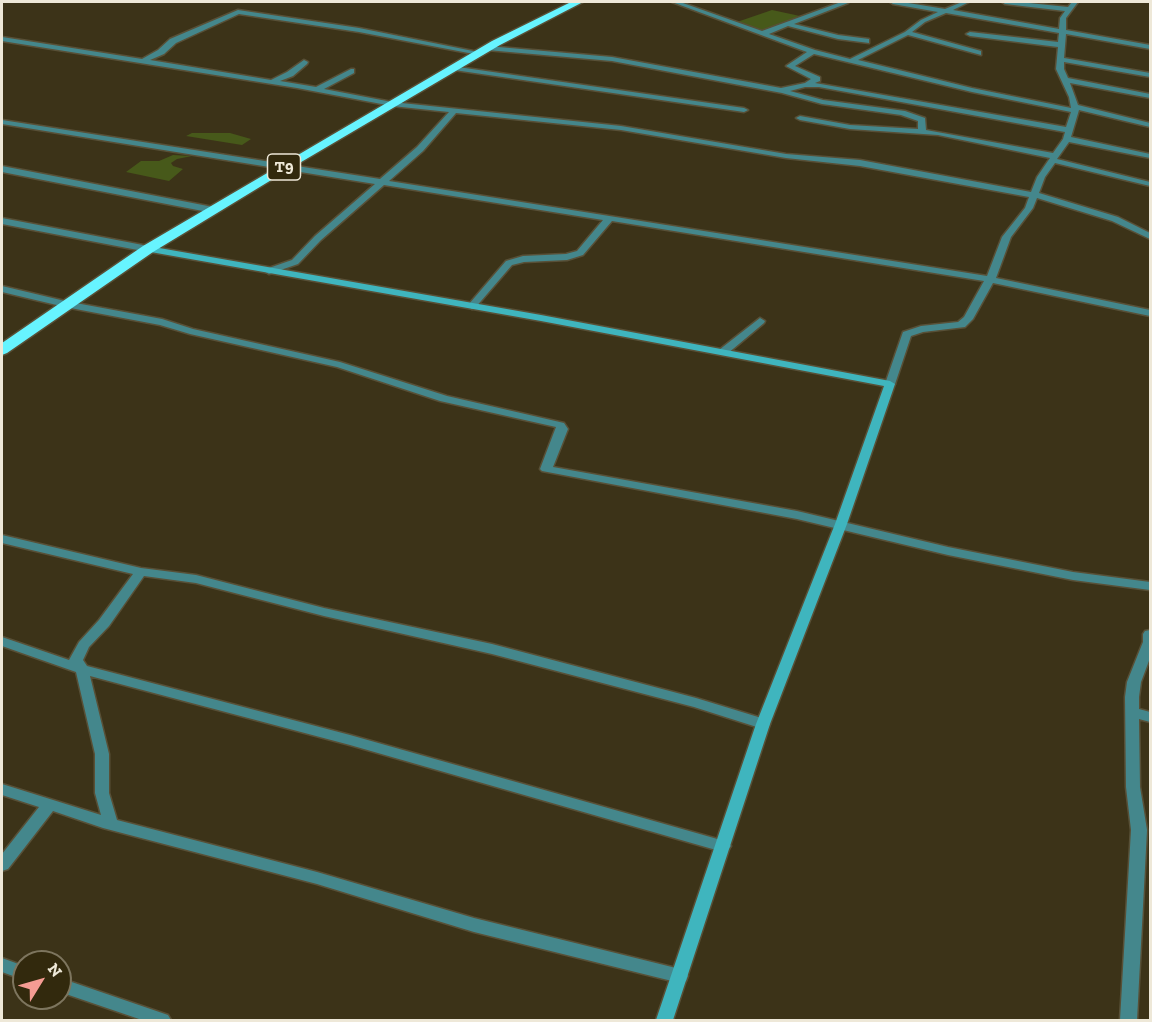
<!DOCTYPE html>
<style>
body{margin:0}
#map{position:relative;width:1152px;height:1022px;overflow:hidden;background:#3c3318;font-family:"Zilla Slab",serif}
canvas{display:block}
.frame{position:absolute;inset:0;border:3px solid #eee8d8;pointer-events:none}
.north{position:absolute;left:12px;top:950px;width:60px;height:60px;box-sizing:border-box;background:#32290d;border:2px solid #7d755e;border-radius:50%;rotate:53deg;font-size:16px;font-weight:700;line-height:24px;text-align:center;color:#eee8d8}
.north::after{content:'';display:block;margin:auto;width:21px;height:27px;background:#f59c93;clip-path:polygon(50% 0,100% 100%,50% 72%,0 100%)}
</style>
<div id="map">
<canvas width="1152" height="1022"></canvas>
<div class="frame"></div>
<div class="north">N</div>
</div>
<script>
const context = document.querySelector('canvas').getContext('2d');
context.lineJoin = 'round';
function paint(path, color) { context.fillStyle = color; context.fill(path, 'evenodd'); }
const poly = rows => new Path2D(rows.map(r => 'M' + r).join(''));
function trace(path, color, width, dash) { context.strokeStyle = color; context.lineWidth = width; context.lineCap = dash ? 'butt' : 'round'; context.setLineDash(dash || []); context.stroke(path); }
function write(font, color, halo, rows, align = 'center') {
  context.font = font + ' "Zilla Slab",serif'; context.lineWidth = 6; context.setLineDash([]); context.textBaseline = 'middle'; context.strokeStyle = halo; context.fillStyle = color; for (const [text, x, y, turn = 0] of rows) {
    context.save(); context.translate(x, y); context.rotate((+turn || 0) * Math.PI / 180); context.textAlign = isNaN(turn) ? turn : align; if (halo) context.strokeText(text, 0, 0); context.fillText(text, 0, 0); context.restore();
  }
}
const green = poly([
 [772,10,800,16,760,32,737,22],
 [192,133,230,133,251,139,242,145,186,136],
 [173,155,192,156,177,159,171,163,173,166,183,169,169,181,126,172,141,161,159,161]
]);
const street = poly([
 [672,2,680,2,762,31,841,2,849,2,848,3,794,24,838,35,869,39,869,43,838,39,788,26,769,34,815,50,850,59,905,32,921,20,938,12,893,4,890,2,902,2,945,9,962,2,969,2,953,10,1059,29,1060,18,1065,11,1005,4,1002,2,1019,2,1068,7,1072,2,1078,2,1066,18,1066,30,1150,45,1150,49,1066,34,1064,58,1150,73,1150,77,1064,62,1064,69,1068,78,1150,94,1150,98,1070,83,1078,105,1150,123,1150,127,1079,110,1071,137,1150,154,1150,158,1069,142,1057,159,1150,182,1150,186,1055,163,1045,177,1039,193,1118,217,1150,233,1150,239,1112,221,1037,198,1033,208,1011,237,996,278,1150,310,1150,316,993,283,973,319,965,327,923,332,911,336,895,384,890,387,885,384,903,332,921,326,958,322,964,317,984,281,612,221,583,255,567,260,524,262,512,265,475,308,472,309,467,306,469,304,506,261,523,256,566,254,577,251,603,220,384,185,321,240,298,264,269,274,264,271,266,269,292,260,315,236,375,184,2,124,2,120,380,179,417,147,449,112,392,106,297,88,2,41,2,37,142,59,158,50,170,39,238,10,359,28,483,53,479,55,359,32,239,14,176,43,164,54,150,60,271,80,287,72,304,60,308,62,307,64,293,76,280,81,316,87,351,69,354,69,354,73,324,89,392,102,621,126,786,154,860,160,1031,192,1037,177,1050,158,938,135,850,129,800,120,796,118,800,116,850,125,918,129,918,121,901,115,822,104,782,93,612,61,487,50,483,48,487,46,612,57,781,88,805,83,811,79,786,66,807,52,672,2],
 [946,13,1059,33,1058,42,970,32,966,34,970,36,1058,47,1056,69,1069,97,1071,108,972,88,858,60,908,35,981,55,981,51,912,32,925,22,946,13],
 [814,54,972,92,1071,112,1066,127,815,83,820,81,820,77,795,66,814,54],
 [805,87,819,87,1065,132,1063,139,1053,153,926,130,925,118,905,111,823,100,790,91,805,87],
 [456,113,621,130,786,158,860,166,1029,197,1025,208,1002,237,987,276,389,181,423,151,456,113],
 [451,66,744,108,748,110,744,112,454,70,451,70,451,66],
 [2,166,213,207,217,210,213,213,2,172,2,166],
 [2,218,148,246,153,249,148,252,2,224,2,218],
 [2,286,65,301,162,319,193,329,340,362,447,396,564,423,568,429,553,467,797,511,948,547,1073,572,1150,582,1150,590,1073,580,948,555,797,519,542,471,540,469,556,427,440,401,337,367,190,334,160,325,65,307,2,292,2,286],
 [760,318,765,321,764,323,727,354,719,354,718,352,719,350,760,318],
 [2,535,141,568,196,575,324,608,492,644,696,698,768,720,770,724,768,728,763,729,694,707,492,654,324,616,196,583,144,576,109,626,89,647,83,660,87,666,350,735,728,842,731,846,728,850,723,852,350,745,90,676,109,754,109,793,117,820,317,872,474,918,680,969,686,971,688,976,686,981,680,983,474,932,317,884,103,828,53,811,8,869,2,871,2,854,39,807,2,795,2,784,101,815,95,793,95,754,76,672,2,646,2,637,69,660,79,642,99,620,133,574,2,543,2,535],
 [1150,630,1150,658,1141,682,1139,697,1139,709,1150,712,1150,722,1139,719,1140,787,1147,830,1137,1020,1120,1020,1131,830,1126,787,1125,697,1127,682,1143,642,1143,634,1145,631,1150,630],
 [2,958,24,966,24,980,2,972,2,958],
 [60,978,168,1015,171,1020,142,1020,60,992,60,978]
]);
const secondary = poly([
 [148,246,541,315,890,381,895,384,847,524,770,724,673,1020,656,1020,756,724,835,524,884,386,541,321,145,251,143,249,148,246]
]);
const highway = poly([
 [571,2,583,2,500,45,291,168,153,252,7,353,2,355,2,343,143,246,492,41,571,2]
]);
const shields = [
 [284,167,33]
];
const shieldNames = [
 ["T9",284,167]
];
paint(green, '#47591a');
trace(street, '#585037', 3);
trace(secondary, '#585037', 3);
trace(highway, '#585037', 3);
paint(street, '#44878c');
paint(secondary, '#3fb5be');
paint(highway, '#67f4ff');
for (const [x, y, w] of shields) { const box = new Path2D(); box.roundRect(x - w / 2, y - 13, w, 26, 4.5); context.fillStyle = '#32290d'; context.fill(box); trace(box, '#eee8d8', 1.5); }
write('bold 16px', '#eee8d8', null, shieldNames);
</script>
